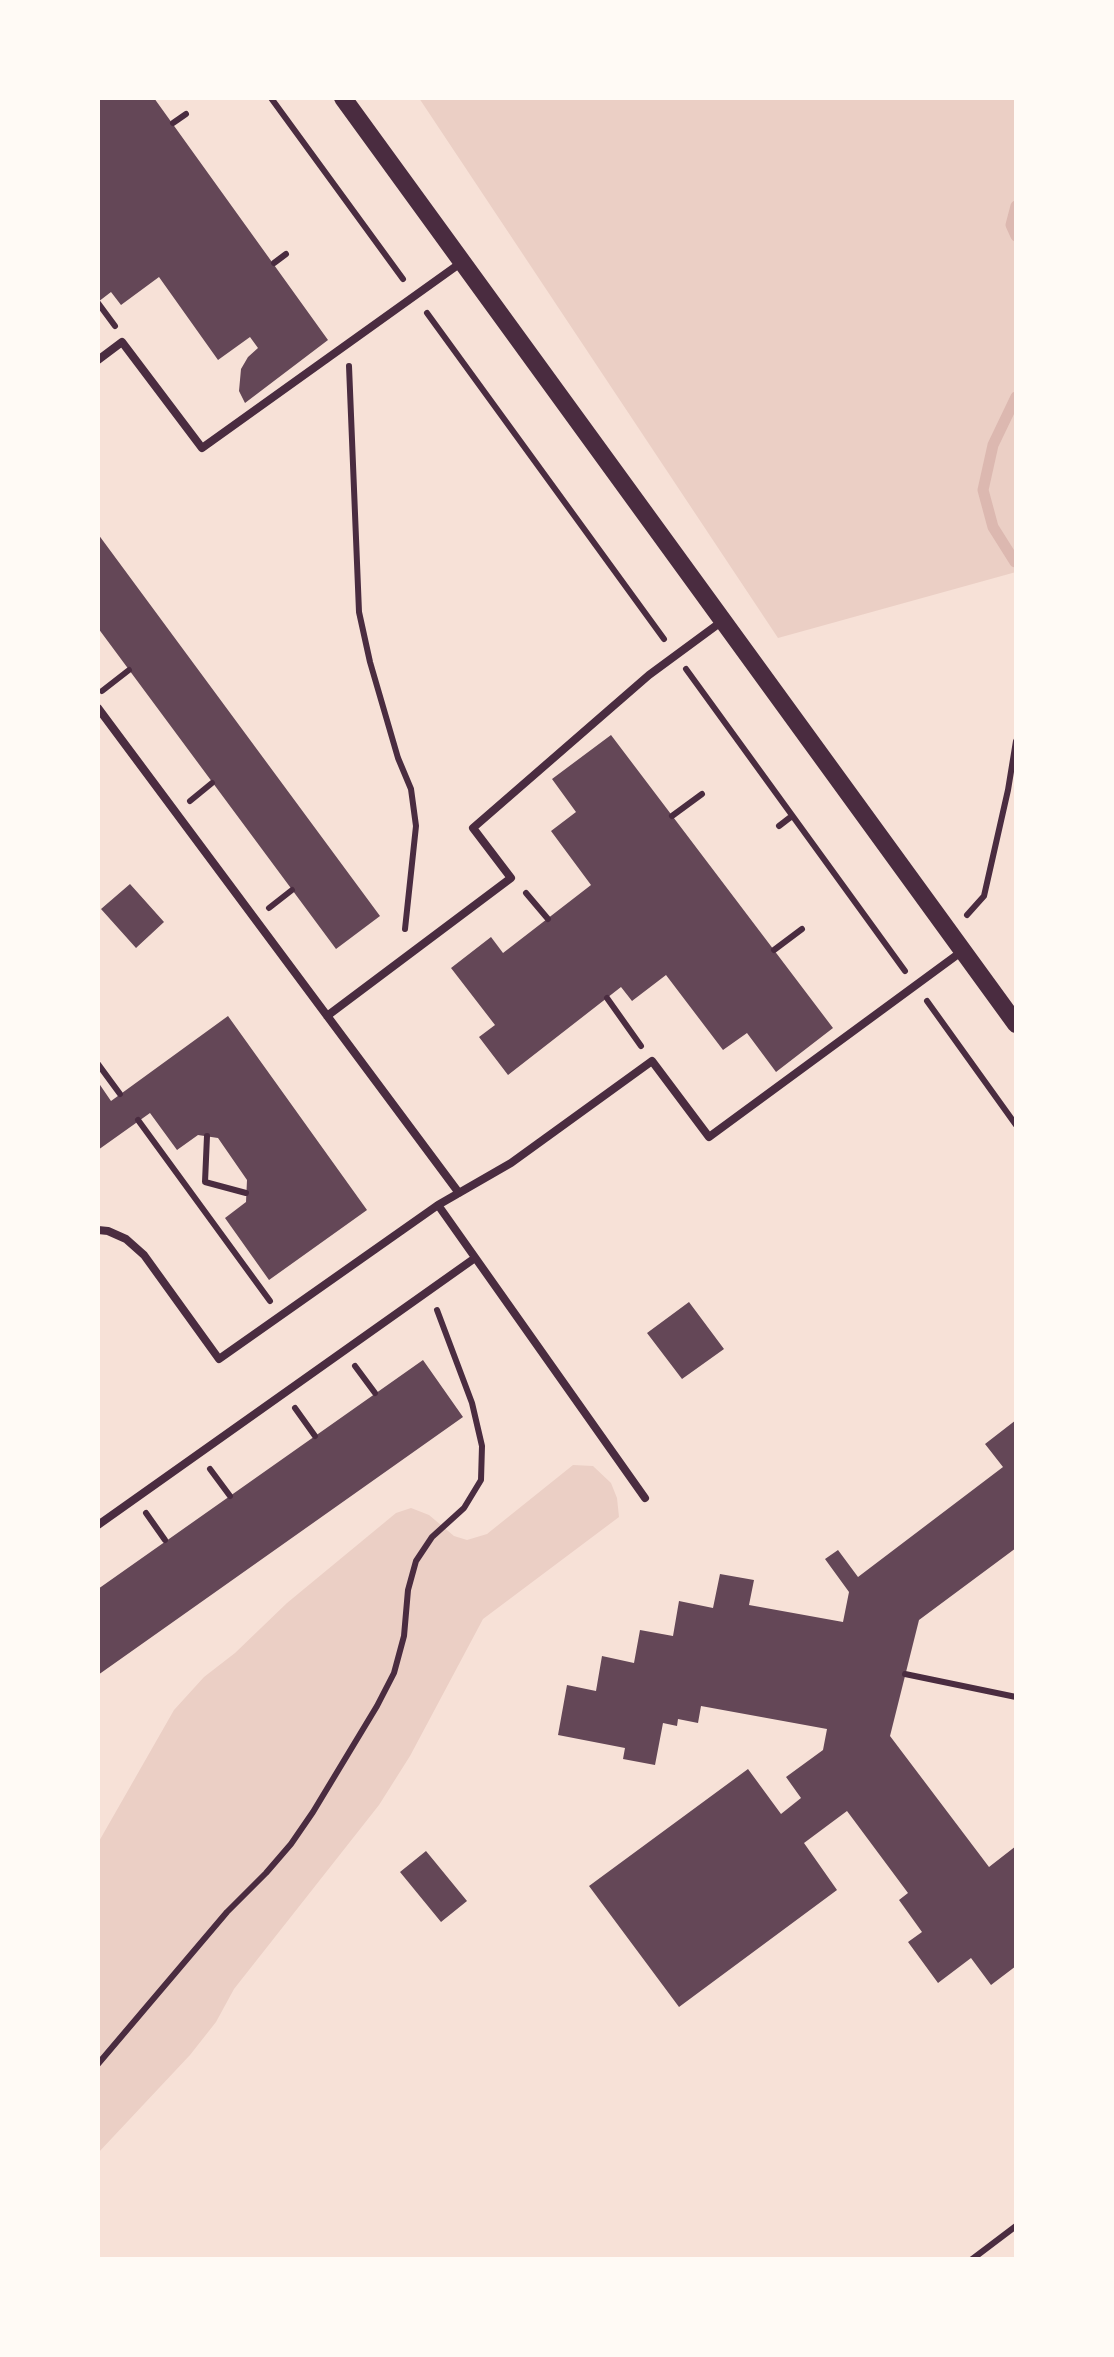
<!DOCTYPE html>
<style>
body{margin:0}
#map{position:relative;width:1114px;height:2357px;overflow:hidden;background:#f7e1d7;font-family:"Roboto Condensed",sans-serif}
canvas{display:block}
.frame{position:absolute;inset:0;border:100px solid #fffaf5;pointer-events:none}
</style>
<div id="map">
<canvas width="1114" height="2357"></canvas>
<div class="frame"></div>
</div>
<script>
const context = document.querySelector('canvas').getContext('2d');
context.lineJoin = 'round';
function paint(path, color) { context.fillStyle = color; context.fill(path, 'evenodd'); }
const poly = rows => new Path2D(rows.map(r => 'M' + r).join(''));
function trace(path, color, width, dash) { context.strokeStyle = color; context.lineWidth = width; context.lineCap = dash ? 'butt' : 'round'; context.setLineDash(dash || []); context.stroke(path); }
const green = poly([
 [419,98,1016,98,1016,572,778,638],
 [573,1465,593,1466,611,1483,617,1498,619,1517,483,1619,410,1756,379,1805,234,1989,216,2022,190,2055,98,2153,98,1843,174,1710,204,1677,235,1653,287,1603,396,1513,411,1508,429,1515,454,1536,467,1540,487,1534]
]);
const stream = poly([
 [1016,206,1011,225,1016,236],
 [1015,562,993,527,983,490,993,445,1016,397]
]);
const building = poly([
 [98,98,154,98,328,340,245,403,239,391,241,369,248,357,258,348,250,337,218,360,159,277,121,305,111,292,98,302],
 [98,534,380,916,336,949,98,628],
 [611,735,833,1028,776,1072,747,1033,723,1050,666,975,632,1001,621,987,508,1075,479,1037,495,1025,451,968,491,937,503,953,591,885,551,831,576,812,552,779],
 [130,884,164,922,136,948,101,909],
 [228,1016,367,1210,269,1280,225,1218,246,1202,247,1180,218,1138,198,1135,177,1150,150,1113,98,1150,98,1082,111,1101],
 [689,1302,724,1349,682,1379,647,1333],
 [423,1360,463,1417,98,1675,98,1589],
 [1016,1420,1016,1548,919,1620,890,1736,989,1867,1016,1846,1016,1966,991,1985,971,1958,938,1983,908,1942,922,1932,899,1900,908,1893,847,1811,804,1843,837,1890,679,2007,589,1886,748,1769,781,1814,801,1798,786,1777,823,1750,827,1729,701,1706,698,1723,678,1719,677,1726,663,1723,655,1765,623,1759,625,1748,558,1735,567,1685,596,1691,602,1656,634,1663,640,1630,673,1636,679,1601,713,1608,720,1574,754,1580,749,1605,843,1622,849,1592,825,1559,838,1550,858,1577,1003,1467,985,1444],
 [426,1851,467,1901,441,1922,400,1872]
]);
const path = poly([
 [271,98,403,279],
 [173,123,186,114],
 [274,263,286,254],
 [98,303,115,326],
 [427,313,664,639],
 [349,366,359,612,370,662,398,758,411,789,416,826,405,929],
 [686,669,905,971],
 [102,691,129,670],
 [190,801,212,783],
 [672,816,702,794],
 [779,826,792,816],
 [526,893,548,919],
 [269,908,292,890],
 [967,915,984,896,1008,790,1016,741],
 [774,950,802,929],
 [607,998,641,1046],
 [927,1001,1016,1125],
 [98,1064,120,1094],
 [138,1120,270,1301],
 [207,1136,205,1182,246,1193],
 [355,1366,375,1393],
 [295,1408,315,1436],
 [210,1469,230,1496],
 [146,1513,165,1540],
 [905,1674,1016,1697],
 [98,2064,227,1912,266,1873,291,1844,313,1812,377,1706,394,1673,404,1636,408,1590,416,1561,432,1537,464,1508,481,1480,482,1446,472,1403,437,1310],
 [971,2260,1016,2226]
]);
const service = poly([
 [98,360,122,342,202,448,462,262],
 [98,708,459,1193],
 [327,1016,511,878,473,828,649,675,721,622],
 [98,1230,108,1231,126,1239,144,1255,219,1359,438,1205],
 [645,1498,438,1205,511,1163,652,1061,709,1137,961,952],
 [98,1525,475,1258]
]);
const tertiary = poly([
 [343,98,1016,1024]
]);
paint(green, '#ebcfc5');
trace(stream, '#dcb8b0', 11);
paint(building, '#644757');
trace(path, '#4a2c40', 6);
trace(service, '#4a2c40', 8);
trace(tertiary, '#4a2c40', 18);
</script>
